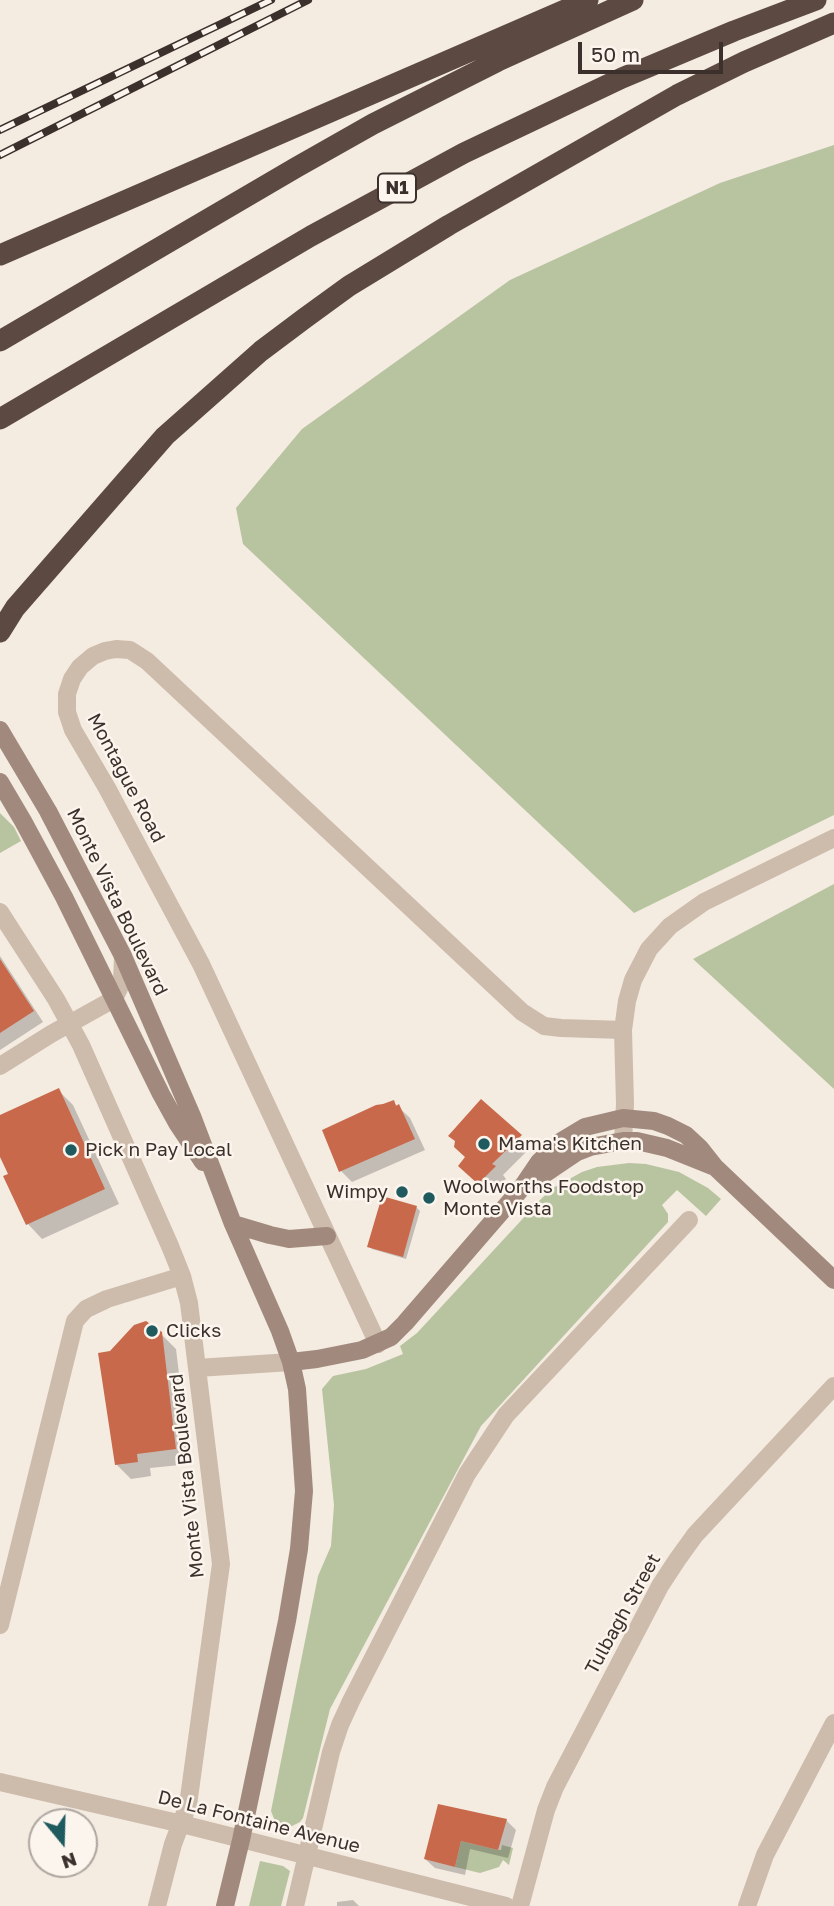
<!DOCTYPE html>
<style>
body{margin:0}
#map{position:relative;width:834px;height:1906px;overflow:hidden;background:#f4ebe1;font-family:"Golos Text",sans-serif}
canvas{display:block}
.north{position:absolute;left:28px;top:1808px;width:70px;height:70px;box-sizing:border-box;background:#fbf5ee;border:2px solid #aea6a0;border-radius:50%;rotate:161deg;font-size:19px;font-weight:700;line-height:28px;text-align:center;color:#3b302b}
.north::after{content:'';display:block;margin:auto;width:24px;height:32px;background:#1f5a5e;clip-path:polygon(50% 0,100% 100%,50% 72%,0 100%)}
.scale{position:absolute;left:578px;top:42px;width:145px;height:32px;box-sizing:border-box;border:4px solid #3b302b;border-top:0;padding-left:9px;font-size:21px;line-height:24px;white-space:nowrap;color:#3b302b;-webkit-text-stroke:5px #fbf5ee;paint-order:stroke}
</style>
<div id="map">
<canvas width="834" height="1906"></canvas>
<div class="north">N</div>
<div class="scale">50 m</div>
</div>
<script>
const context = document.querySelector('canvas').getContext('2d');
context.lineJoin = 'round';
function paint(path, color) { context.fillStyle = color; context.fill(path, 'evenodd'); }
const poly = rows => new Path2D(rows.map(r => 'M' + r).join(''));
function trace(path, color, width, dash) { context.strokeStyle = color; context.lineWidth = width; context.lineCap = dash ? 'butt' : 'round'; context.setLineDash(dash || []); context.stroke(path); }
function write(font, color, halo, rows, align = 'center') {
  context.font = font + ' "Golos Text",sans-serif'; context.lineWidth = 5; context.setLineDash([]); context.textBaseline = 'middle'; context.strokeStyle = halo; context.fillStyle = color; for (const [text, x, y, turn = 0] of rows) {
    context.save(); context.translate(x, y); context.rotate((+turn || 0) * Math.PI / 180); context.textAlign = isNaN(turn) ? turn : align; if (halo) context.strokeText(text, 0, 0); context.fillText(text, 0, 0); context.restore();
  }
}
const green = poly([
 [834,145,834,815,634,913,243,544,236,508,302,429,510,280,720,183],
 [0,813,14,827,21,841,0,853],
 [834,884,834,1089,693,959],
 [629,1163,646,1164,679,1172,708,1188,721,1199,706,1216,677,1190,662,1205,668,1214,668,1222,481,1426,330,1709,303,1818,300,1822,290,1827,279,1824,275,1821,271,1811,318,1576,331,1546,334,1505,322,1389,333,1376,366,1369,403,1354,400,1346,417,1333,541,1199,553,1188,582,1172,597,1167],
 [461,1841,498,1850,501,1850,502,1845,513,1848,509,1865,503,1860,499,1867,480,1873,455,1867],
 [260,1861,283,1866,290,1871,281,1906,249,1906]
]);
const shadow = poly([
 [0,956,43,1022,0,1050],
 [58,1090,73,1105,119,1204,42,1239,28,1224,6,1177,10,1175,0,1153,0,1117],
 [481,1101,531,1147,503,1175,506,1179,490,1193,472,1177,467,1157,457,1142],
 [393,1102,410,1118,425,1150,352,1182,341,1171],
 [383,1198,417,1208,420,1211,406,1259,372,1249,369,1246],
 [161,1334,176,1349,190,1464,150,1468,151,1476,131,1479,116,1464],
 [439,1806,506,1820,516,1830,508,1858,470,1849,465,1875,435,1868,425,1859],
 [353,1900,359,1906,337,1906,337,1902]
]);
const building = poly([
 [0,959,34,1011,0,1033],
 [59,1088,105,1189,26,1225,3,1176,8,1174,0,1157,0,1115],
 [481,1099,522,1135,492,1164,496,1166,478,1184,458,1166,465,1157,454,1147,455,1141,448,1136],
 [394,1100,396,1106,399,1104,415,1139,339,1172,322,1130,376,1105,383,1104],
 [382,1196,417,1206,403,1257,367,1247],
 [146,1321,162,1332,176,1449,137,1454,138,1462,115,1465,98,1353,110,1351,134,1325],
 [438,1804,507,1819,498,1850,461,1841,455,1867,424,1859]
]);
const street = poly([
 [0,912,56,999,81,1045,170,1246,182,1276,189,1303,221,1564,188,1805,173,1844,157,1906],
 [0,1066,51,1034,114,999,122,982,123,956],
 [623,1141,625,1104,623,1030,627,1001,633,980,649,949,670,926,704,902,834,838],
 [378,1344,201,964,107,788,73,730,67,712,67,694,72,679,80,667,93,656,105,651,116,649,130,650,147,661,522,1012,544,1026,561,1028,623,1030],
 [197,1368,291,1362],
 [0,1625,75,1321,86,1309,107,1299,182,1276],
 [0,1782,182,1824,506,1906],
 [295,1906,331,1752,340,1725,351,1701,467,1474,506,1415,689,1220],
 [520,1906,546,1810,555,1787,660,1586,677,1560,695,1535,834,1386],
 [747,1906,765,1855,834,1723]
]);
const secondary = poly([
 [0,730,48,811,123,956,192,1116,233,1224,280,1331,291,1362,297,1389,304,1491,299,1549,287,1621,241,1840,225,1906],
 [0,782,23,821,64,897,161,1094,177,1123,203,1162],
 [528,1185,577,1152,590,1147,623,1141,637,1141,667,1148,712,1166],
 [233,1224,270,1235,289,1239,327,1236],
 [291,1362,317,1359,362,1350,391,1337,405,1323,520,1190,539,1162,560,1142,585,1127,623,1118,654,1121,668,1126,686,1135,700,1148,715,1167,834,1280]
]);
const highway = poly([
 [0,255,588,0],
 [0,341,297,167,373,124,498,61,633,0],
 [0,419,311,236,464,153,622,78,734,31,816,0],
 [0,632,15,608,165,436,261,351,305,318,349,286,449,225,677,95,744,62,834,23]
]);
const rail = poly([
 [0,130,271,0],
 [0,155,308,0]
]);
const markers = [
 [484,1144,7,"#1f5a5e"],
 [71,1150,7,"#1f5a5e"],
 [402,1192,7,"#1f5a5e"],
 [429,1198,7,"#1f5a5e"],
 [152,1331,7,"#1f5a5e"]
];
const shields = [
 [397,188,38]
];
const shieldNames = [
 ["N1",397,188]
];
const streetNames = [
 ["Montague Road",126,778,62],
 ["Monte Vista Boulevard",117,902,64],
 ["Monte Vista Boulevard",187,1476,-96],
 ["Tulbagh Street",623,1614,-61],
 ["De La Fontaine Avenue",259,1822,14]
];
const poiNames = [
 ["Mama's Kitchen",498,1144],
 ["Pick n Pay Local",85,1150],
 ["Woolworths Foodstop",443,1187],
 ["Monte Vista",443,1209],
 ["Wimpy",388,1192,"right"],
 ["Clicks",166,1331]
];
paint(green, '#b8c4a0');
paint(shadow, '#0003');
paint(building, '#c8694b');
trace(street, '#cdbbac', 18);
trace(secondary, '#a18a7d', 18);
trace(highway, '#5c4a42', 21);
trace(rail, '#3b302b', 8);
trace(rail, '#fbf5ee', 5, [16]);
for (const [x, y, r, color] of markers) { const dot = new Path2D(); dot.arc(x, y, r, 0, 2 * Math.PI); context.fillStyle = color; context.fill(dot); trace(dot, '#fbf5ee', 2.5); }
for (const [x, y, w] of shields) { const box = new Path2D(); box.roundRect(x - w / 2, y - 14.5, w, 29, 5); context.fillStyle = '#fbf5ee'; context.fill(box); trace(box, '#3b302b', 2); }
write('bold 18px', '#3b302b', null, shieldNames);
write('19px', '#3b302b', '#fbf5ee', streetNames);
write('19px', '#3b302b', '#fbf5ee', poiNames, 'left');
</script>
